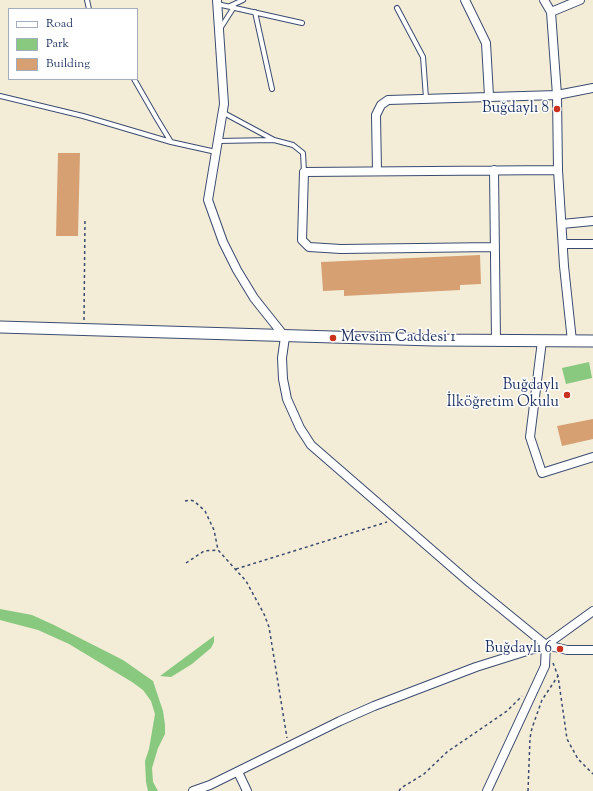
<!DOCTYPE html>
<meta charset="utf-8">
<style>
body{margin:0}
#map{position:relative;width:593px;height:791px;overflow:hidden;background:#f3ecd7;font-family:"Sorts Mill Goudy",serif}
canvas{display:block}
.legend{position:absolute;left:8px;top:8px;width:130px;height:72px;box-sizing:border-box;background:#fff;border:1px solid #a4acbf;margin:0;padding:5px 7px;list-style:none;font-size:12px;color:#1b2f5e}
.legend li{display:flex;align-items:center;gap:8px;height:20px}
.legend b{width:20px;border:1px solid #a4acbf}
</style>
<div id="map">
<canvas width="593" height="791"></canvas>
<ul class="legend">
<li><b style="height:5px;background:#fff"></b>Road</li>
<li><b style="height:11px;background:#88c87f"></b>Park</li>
<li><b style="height:11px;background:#d6a073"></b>Building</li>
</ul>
</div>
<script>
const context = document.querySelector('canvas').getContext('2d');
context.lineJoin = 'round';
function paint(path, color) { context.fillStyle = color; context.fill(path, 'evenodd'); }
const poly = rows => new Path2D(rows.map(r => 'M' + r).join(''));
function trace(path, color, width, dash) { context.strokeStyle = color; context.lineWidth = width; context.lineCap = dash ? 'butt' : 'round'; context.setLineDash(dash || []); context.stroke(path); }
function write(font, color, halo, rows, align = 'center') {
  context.font = font + ' "Sorts Mill Goudy",serif'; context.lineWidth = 3; context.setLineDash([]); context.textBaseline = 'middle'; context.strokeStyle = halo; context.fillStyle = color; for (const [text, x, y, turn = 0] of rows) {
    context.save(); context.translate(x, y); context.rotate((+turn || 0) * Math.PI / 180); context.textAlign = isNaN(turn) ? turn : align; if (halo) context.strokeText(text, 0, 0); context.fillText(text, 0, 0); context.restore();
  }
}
const green = poly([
 [589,362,592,378,566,384,562,368],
 [0,609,32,615,54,625,123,660,153,681,163,711,165,725,165,734,158,748,152,768,153,782,158,791,148,791,146,782,145,761,149,749,155,714,151,701,143,690,132,682,69,644,38,630,0,620],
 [214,636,214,642,211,648,192,664,171,677,160,676]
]);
const building = poly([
 [58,153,80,153,78,236,56,236],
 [480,255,481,284,460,285,460,290,344,296,344,290,323,291,321,262],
 [593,419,593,439,562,446,557,426]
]);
const path = poly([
 [84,320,85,218],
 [185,501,190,500,194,501,205,511,214,530,218,550,246,581,264,614,269,627,287,738],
 [186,563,204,551,218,550],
 [236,569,387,522],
 [553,663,558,676,567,739,578,759,593,774],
 [399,791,401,788,424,774,447,752,507,711,522,696],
 [528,791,530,738,532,728,542,700,558,676]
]);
const lane = poly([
 [87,0,89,9],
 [217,4,302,23],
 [230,6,243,0],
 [397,8,423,57,426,98],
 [255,12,272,89],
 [220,29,234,7],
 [134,79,157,119,171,142,216,152],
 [0,96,83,116,171,142],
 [222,112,274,140],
 [218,141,274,140,293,145,303,153,304,172]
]);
const street = poly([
 [217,0,224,104,208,200,223,242,237,270,254,298,285,337,282,358,283,379,287,399,300,428,311,445,470,583,546,645,567,650,593,650],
 [465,0,486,43,489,96],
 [544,0,551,12,557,95,558,170,564,266,572,341],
 [551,12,580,0],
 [494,170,496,341],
 [377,171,376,115,381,105,388,100,557,95,593,88],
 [562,224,593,221],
 [563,244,593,244],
 [495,247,341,249,309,247,302,240,304,172,558,170],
 [542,341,530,437,542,473,593,457],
 [238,772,247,791],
 [193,791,210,785,340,721,374,706,476,667,546,645,593,611],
 [487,791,545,666,546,645]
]);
const secondary = poly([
 [0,327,433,340,593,341]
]);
const markers = [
 [557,109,4,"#c8321e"],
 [333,338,4,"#c8321e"],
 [567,395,4,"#c8321e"],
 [560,649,4,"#c8321e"]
];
const poiNames = [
 ["Buğdaylı 8",549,109],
 ["Mevsim Caddesi 1",341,338,"left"],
 ["Buğdaylı",559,386],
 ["İlköğretim Okulu",559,403],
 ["Buğdaylı 6",552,649]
];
paint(green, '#88c87f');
paint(building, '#d6a073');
trace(lane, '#3b4b70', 6);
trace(street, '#3b4b70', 10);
trace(secondary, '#3b4b70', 13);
trace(path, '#3b4b70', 1.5, [3, 3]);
trace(lane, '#fff', 4);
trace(street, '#fff', 8);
trace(secondary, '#fff', 11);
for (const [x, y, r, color] of markers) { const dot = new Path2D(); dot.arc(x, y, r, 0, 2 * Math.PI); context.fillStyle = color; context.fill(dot); trace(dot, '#fff', 1.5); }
write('15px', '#1b2f5e', '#fff', poiNames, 'right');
</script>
